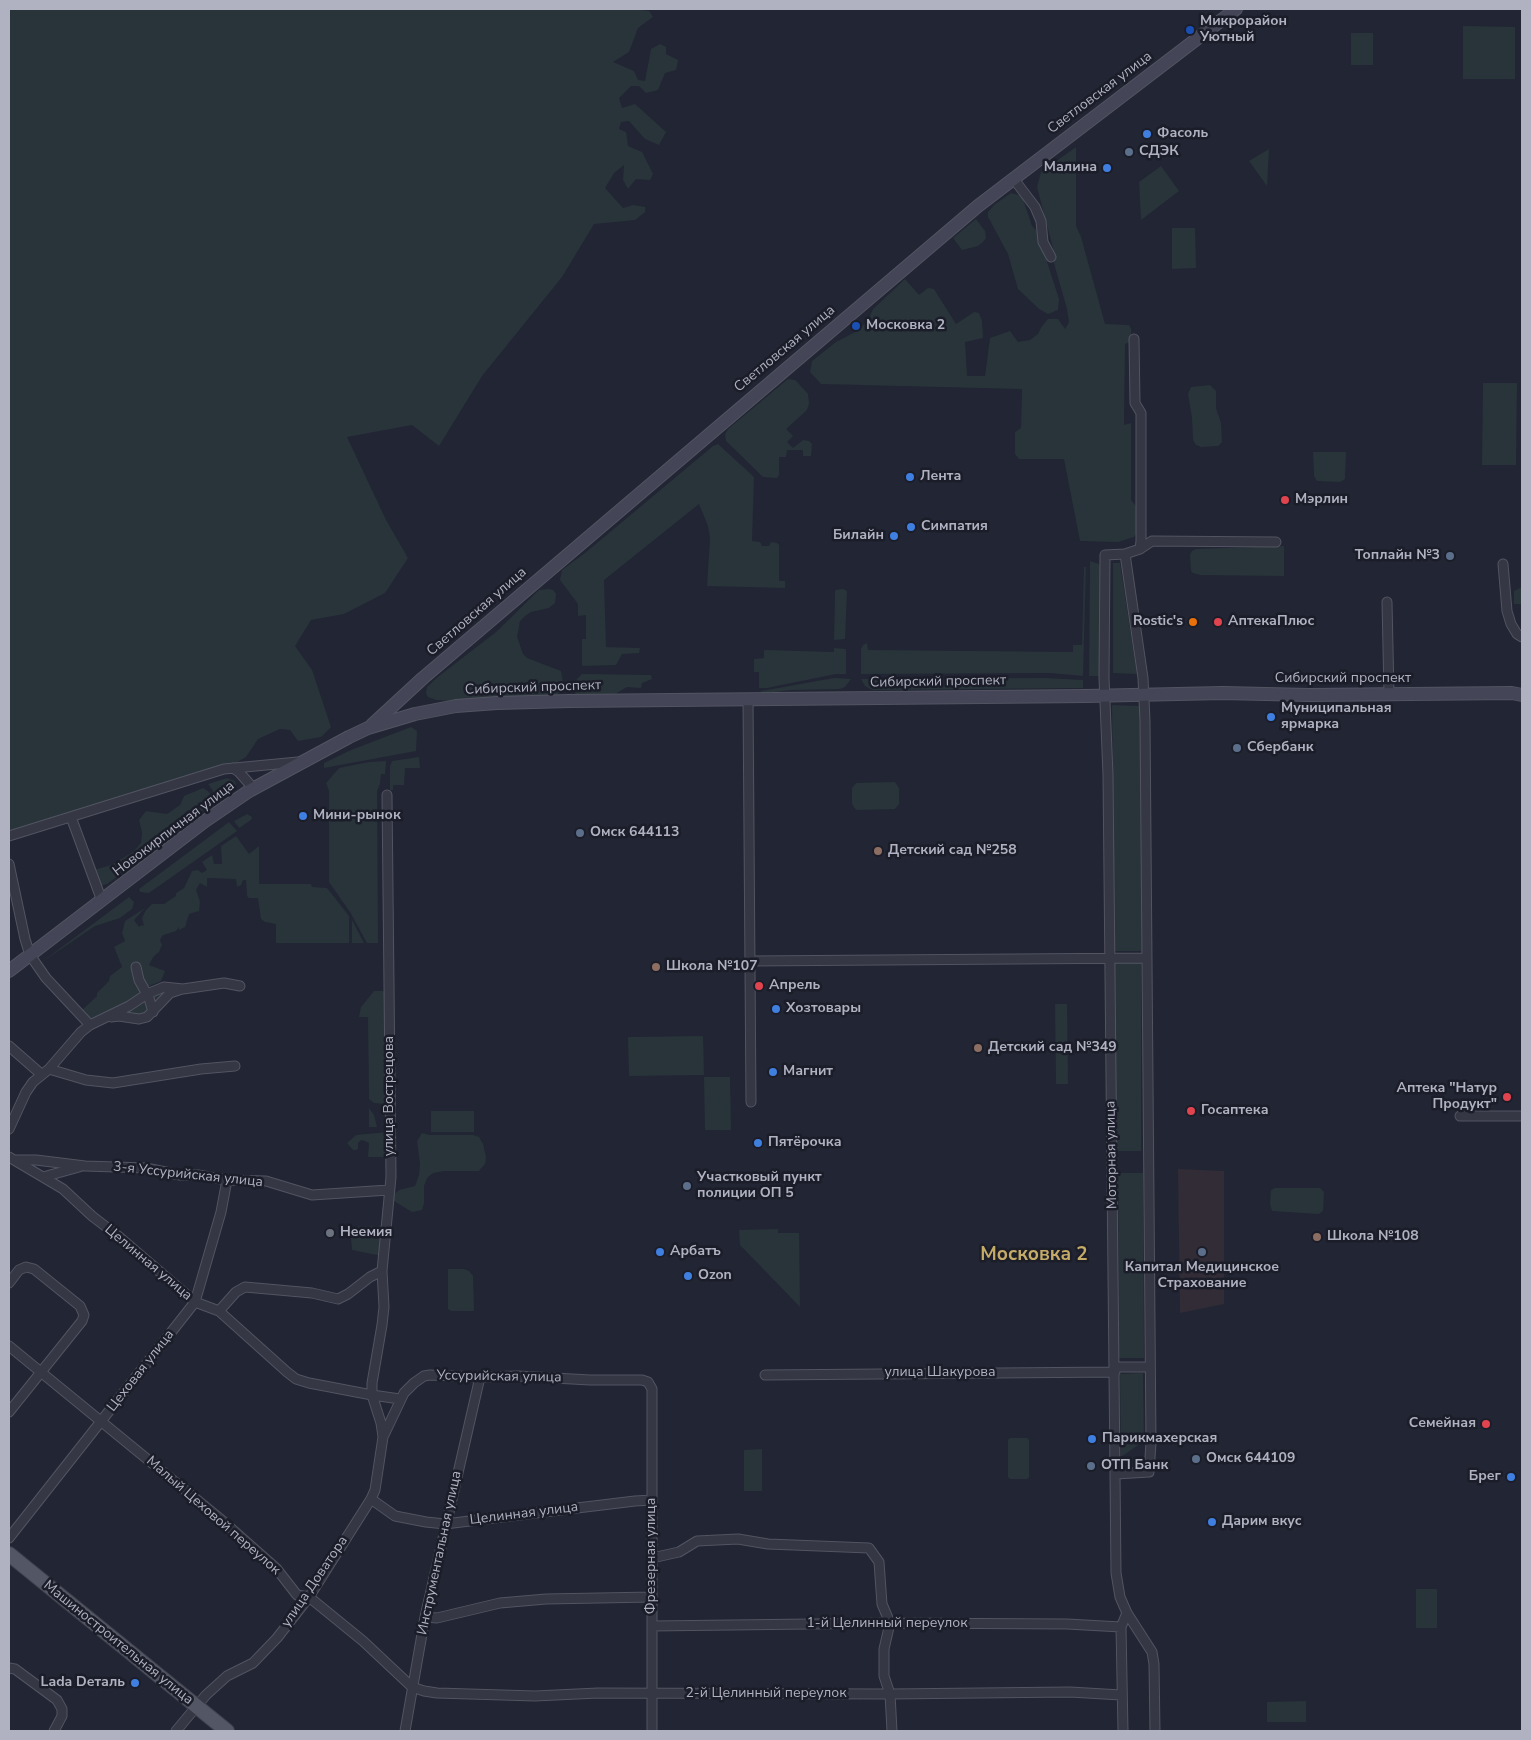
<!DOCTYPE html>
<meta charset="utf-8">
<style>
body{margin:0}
#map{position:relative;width:1531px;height:1740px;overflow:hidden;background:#222534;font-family:"Nunito Sans",sans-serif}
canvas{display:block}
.frame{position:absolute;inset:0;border:10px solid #b0b1c1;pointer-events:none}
</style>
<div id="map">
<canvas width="1531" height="1740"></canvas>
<div class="frame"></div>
</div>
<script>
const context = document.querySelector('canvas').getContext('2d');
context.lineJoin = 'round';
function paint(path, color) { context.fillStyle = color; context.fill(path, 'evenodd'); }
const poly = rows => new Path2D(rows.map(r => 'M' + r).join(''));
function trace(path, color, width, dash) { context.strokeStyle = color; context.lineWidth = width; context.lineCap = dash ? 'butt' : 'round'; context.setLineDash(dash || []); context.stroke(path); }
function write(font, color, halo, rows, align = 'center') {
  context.font = font + ' "Nunito Sans",sans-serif'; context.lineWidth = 5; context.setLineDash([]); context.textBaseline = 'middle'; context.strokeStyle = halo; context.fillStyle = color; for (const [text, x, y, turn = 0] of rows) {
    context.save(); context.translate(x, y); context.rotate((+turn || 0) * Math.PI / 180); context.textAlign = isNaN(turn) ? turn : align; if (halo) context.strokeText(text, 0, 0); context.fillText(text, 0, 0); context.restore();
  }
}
const medical = poly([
 [1178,1169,1224,1171,1224,1304,1180,1313]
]);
const green = poly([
 [9,9,634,9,649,11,653,17,638,28,629,52,613,62,634,71,638,80,645,81,651,49,660,44,666,47,666,54,678,60,676,70,665,73,658,90,646,93,639,86,631,86,619,98,622,108,635,104,666,132,659,145,645,139,629,121,621,122,619,129,626,132,628,146,642,152,653,174,650,180,636,179,628,189,623,180,624,165,614,173,605,188,623,208,633,205,645,207,645,212,635,220,594,224,562,277,482,376,439,446,412,425,347,437,386,520,408,558,385,593,344,614,311,620,295,646,312,670,331,727,321,737,298,741,290,730,280,729,258,739,246,757,236,763,213,768,9,832],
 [1463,26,1515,27,1515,79,1463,79],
 [1351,33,1373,33,1373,65,1351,65],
 [1076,147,1076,226,1081,237,1105,324,1129,325,1131,329,1131,341,1125,344,1124,425,1131,423,1131,500,1139,510,1140,528,1134,537,1118,542,1080,541,1064,459,1019,459,1015,454,1015,432,1021,428,1022,389,821,384,810,372,812,361,836,342,859,330,869,318,873,309,905,279,919,295,928,288,934,289,956,324,974,312,979,313,982,321,983,338,965,342,967,376,985,376,990,338,1010,331,1018,342,1030,340,1038,334,1042,326,1048,319,1058,319,1065,329,1069,322,1067,309,1053,260,1054,252,1037,187,1041,172],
 [1269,149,1267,186,1249,161],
 [1161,166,1179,191,1141,220,1139,182],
 [1011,193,1022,196,1032,226,1037,231,1059,299,1058,310,1048,314,1039,309,1018,289,1008,254,988,217,988,212,994,205],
 [976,219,985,231,986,238,983,242,978,246,962,250,953,238],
 [1172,228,1195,228,1196,268,1172,269],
 [788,379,795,380,799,384,808,394,809,403,807,410,786,429,793,436,787,442,793,448,803,440,809,441,812,444,811,456,803,456,803,450,787,450,786,457,779,457,779,475,777,478,763,477,726,441,725,435,728,429],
 [1483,383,1517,383,1516,465,1482,465],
 [1210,385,1216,391,1216,408,1221,423,1222,442,1218,446,1201,447,1196,445,1193,440,1192,418,1188,394,1191,387],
 [718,444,754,477,752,541,760,542,762,546,769,546,771,542,777,543,779,545,779,581,785,581,785,588,707,586,710,538,708,526,699,504,604,580,606,647,640,648,639,653,622,654,616,665,582,666,582,639,586,639,586,615,578,616,578,604,560,580,562,570,585,553,713,446],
 [1313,452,1346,452,1345,479,1340,482,1317,481,1314,476],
 [1284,546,1284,576,1200,575,1193,573,1191,571,1190,555,1192,551,1196,549],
 [1090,561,1099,564,1102,569,1100,676,1089,676],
 [1113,563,1120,563,1137,674,1113,673],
 [1084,567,1086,567,1083,676,1050,673,861,674,861,649,863,645,867,643,868,650,1073,652,1073,645,1082,645],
 [1522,587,1522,604,1514,604,1514,591],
 [549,589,553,590,556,594,555,603,549,608,531,612,525,616,520,621,517,637,523,654,527,658,561,671,563,683,559,693,554,696,489,697,453,701,436,700,428,697,426,693,427,687,439,676,496,632,539,590],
 [843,589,847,591,845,639,834,640,835,590],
 [834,648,846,649,846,674,836,674,767,688,759,688,759,672,754,672,754,659,764,658,764,650,834,652],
 [582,674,651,675,652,679,642,683,641,688,627,687,615,694,578,696,575,693,575,685,577,679],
 [834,678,851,679,845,687,840,689,791,690,761,694,761,691],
 [1044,678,1083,680,1083,688,873,690,865,686,861,679],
 [1112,705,1140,706,1142,951,1115,951],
 [411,727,417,731,416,751,324,768,324,763,351,750],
 [419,757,420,768,405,768,404,785,393,785,393,790,390,790,390,766,392,761],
 [386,761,385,774,381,774,380,784,377,791,378,943,367,943,350,912,329,882,329,791,326,783,339,768,369,762],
 [227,778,235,781,236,785,221,802,208,784],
 [895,782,899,788,899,804,895,809,856,810,852,804,852,788,856,783],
 [203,788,208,791,212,797,211,804,207,808,202,811,188,810,179,819,177,830,171,830,163,843,156,845,154,849,107,884,99,886,94,870,111,865,133,852,141,843,142,832,139,820,146,811,167,814,180,805,184,796],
 [247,814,252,817,251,820,239,828,234,821],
 [229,822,237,831,149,893,140,892,139,889],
 [236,836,249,854,259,846,259,884,311,884,312,887,327,888,349,916,349,943,276,943,276,924,265,922,261,919,258,898,249,898,247,896,246,880,243,880,241,885,237,887,236,879,207,878,207,887,200,883,196,890,200,902,199,911,189,914,185,927,179,930,179,927,176,931,163,935,160,940,162,945,159,952,153,957,149,965,165,971,161,981,149,986,134,999,112,1009,91,1021,81,1011,97,996,97,993,109,981,110,976,122,967,114,947,125,941,122,933,125,921,145,908,134,920,139,927,142,925,144,926,142,918,146,910,152,904,164,904,176,896,176,893,184,888,192,871,198,870,202,873,207,870,202,862,212,855,214,864,222,864,221,846],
 [129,897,134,902,132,909,120,918,95,926,39,964],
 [352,920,364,943,352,943],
 [1113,961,1141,961,1141,1151,1114,1151],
 [164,990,171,990,144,1014,126,1012,134,1009,146,999],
 [374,991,383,991,387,995,387,1104,374,1103,369,1099,368,1017,359,1017,361,1007],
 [1055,1004,1067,1004,1068,1084,1056,1084],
 [703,1036,704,1075,629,1076,628,1037],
 [704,1077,730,1077,731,1130,705,1130],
 [369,1108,374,1115,377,1127,369,1127],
 [431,1111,474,1111,474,1132,431,1132],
 [388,1132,388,1157,368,1157,369,1143,365,1141,361,1140,358,1143,358,1149,356,1150,353,1150,347,1143,356,1135],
 [422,1133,429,1135,473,1135,479,1137,483,1144,486,1157,485,1164,479,1171,444,1171,433,1173,427,1178,424,1186,424,1203,422,1210,412,1212,394,1201,394,1194,399,1190,415,1186,419,1175,420,1164,417,1141],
 [1118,1173,1143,1173,1144,1358,1119,1358],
 [1275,1188,1320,1188,1324,1192,1323,1211,1319,1214,1272,1211,1270,1204,1271,1190],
 [381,1226,382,1256,352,1250,350,1227],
 [778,1229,778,1233,799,1233,800,1307,740,1245,739,1230],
 [448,1269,464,1269,469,1271,473,1276,474,1311,451,1311,448,1309],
 [1143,1373,1144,1441,1121,1457,1120,1374],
 [1010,1438,1027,1438,1029,1440,1029,1477,1027,1479,1010,1479,1008,1477,1008,1440],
 [762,1449,762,1491,744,1491,744,1450],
 [1416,1589,1437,1589,1437,1628,1416,1628],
 [1306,1701,1306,1722,1267,1722,1267,1702]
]);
const street = poly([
 [1013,178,1035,207,1041,221,1043,242,1051,257],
 [1134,339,1135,403,1141,413,1141,541,1140,549,1125,554,1105,555,1104,678,1108,775,1116,1573,1120,1597,1127,1613,1152,1652,1154,1664,1155,1731],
 [1140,549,1152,541,1276,542],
 [1503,564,1507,611,1511,624,1517,634,1522,637],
 [1387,602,1389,694],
 [748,699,751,1102],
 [233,768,239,772,254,789],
 [71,817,102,901],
 [9,836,224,769,298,762],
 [9,864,25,939,30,955,46,978,90,1025],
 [750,961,1147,958],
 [136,967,139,980,149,998,153,1012],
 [111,1017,119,1016,139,1019,147,1017,170,993,182,989],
 [9,1046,41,1074],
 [49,1069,86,1080,113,1083,201,1069,235,1066],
 [1460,1116,1522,1116],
 [9,1129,26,1092,33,1082,49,1069,81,1032,90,1025,129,1006,147,994,164,987,183,989,224,983,240,986],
 [9,1157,63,1189,92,1216,118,1236,195,1302,219,1311,287,1372,296,1379,309,1383,372,1395,400,1399],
 [15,1160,36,1160,85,1166,146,1168,180,1175,198,1175,227,1180,266,1181,312,1195,389,1190],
 [43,1177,79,1167],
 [9,1283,19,1270,26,1267,34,1269,80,1306,84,1315,82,1321,9,1412],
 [219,1311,236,1292,245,1287,312,1293,338,1299,348,1294,370,1277,382,1271],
 [9,1346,224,1522,276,1568,297,1595,309,1597,363,1641,412,1687,424,1691,437,1693,535,1696,598,1693,890,1694,1070,1692,1121,1695],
 [1115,1367,1150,1367],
 [765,1375,1115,1372],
 [384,1435,404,1393,414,1383,424,1376,430,1375,480,1377,518,1376,590,1380,642,1380,648,1382,652,1389,652,1731],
 [1116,1474,1149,1472,1151,1443,1145,721,1143,678,1125,554],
 [371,1499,395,1516,426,1522,445,1524,635,1501,652,1500],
 [9,1538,195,1302,221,1212,227,1180],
 [652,1558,679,1552,697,1541,738,1539,768,1544,869,1548,879,1562,882,1604,890,1623,884,1649,884,1676,890,1694,892,1731],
 [425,1617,437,1618,500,1603,546,1599,652,1597],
 [652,1626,890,1623,1067,1624,1121,1627],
 [9,1668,15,1669,57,1700,62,1709,62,1716,54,1731],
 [176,1731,206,1695,227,1676,253,1663,277,1638,309,1597,371,1499,375,1490,383,1437,381,1423,372,1395,372,1383,382,1325,384,1307,382,1271,391,1177,387,795],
 [405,1731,425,1617,480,1377],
 [1123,1731,1121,1627,1127,1613]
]);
const secondary = poly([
 [372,725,423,678,978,206,1236,9],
 [9,971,205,821,249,791,349,737,368,728,415,714,456,706,497,703,569,701,1087,696,1223,693,1309,695,1512,693,1522,695]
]);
const primary = poly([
 [9,1554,227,1731]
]);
const markers = [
 [1190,30,5,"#1a4fb4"],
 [1147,134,5,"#3f7fe0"],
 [1129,152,5,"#5c6f8a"],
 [1107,168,5,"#3f7fe0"],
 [856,326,5,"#1a4fb4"],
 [910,477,5,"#3f7fe0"],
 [1285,500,5,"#e0444e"],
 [911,527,5,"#3f7fe0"],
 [894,536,5,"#3f7fe0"],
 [1450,556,5,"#5c6f8a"],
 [1193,622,5,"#e8710a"],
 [1218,622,5,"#e0444e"],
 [1271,717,5,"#3f7fe0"],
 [1237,748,5,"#5c6f8a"],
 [303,816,5,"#3f7fe0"],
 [580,833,5,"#5c6f8a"],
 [878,851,5,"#8d6e63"],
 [656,967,5,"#8d6e63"],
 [759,986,5,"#e0444e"],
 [776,1009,5,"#3f7fe0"],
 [978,1048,5,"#8d6e63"],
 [773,1072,5,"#3f7fe0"],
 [1507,1097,5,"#e0444e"],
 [1191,1111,5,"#e0444e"],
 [758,1143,5,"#3f7fe0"],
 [687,1186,5,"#5c6f8a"],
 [330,1233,5,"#6b7280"],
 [1317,1237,5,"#8d6e63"],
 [660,1252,5,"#3f7fe0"],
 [1202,1252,5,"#5c6f8a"],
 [688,1276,5,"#3f7fe0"],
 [1486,1424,5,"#e0444e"],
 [1092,1439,5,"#3f7fe0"],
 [1196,1459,5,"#5c6f8a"],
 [1091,1466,5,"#5c6f8a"],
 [1511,1477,5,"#3f7fe0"],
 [1212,1522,5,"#3f7fe0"],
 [135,1683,5,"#3f7fe0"]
];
const poiNames = [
 ["Микрорайон",1200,22],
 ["Уютный",1200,38],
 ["Фасоль",1157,134],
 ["СДЭК",1139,152],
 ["Малина",1097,168,"right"],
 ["Московка 2",866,326],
 ["Лента",920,477],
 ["Мэрлин",1295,500],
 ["Симпатия",921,527],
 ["Билайн",884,536,"right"],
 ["Топлайн №3",1440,556,"right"],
 ["Rostic's",1183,622,"right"],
 ["АптекаПлюс",1228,622],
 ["Муниципальная",1281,709],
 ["ярмарка",1281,725],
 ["Сбербанк",1247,748],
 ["Мини-рынок",313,816],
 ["Омск 644113",590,833],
 ["Детский сад №258",888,851],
 ["Школа №107",666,967],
 ["Апрель",769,986],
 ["Хозтовары",786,1009],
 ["Детский сад №349",988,1048],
 ["Магнит",783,1072],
 ["Аптека \"Натур",1497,1089,"right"],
 ["Продукт\"",1497,1105,"right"],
 ["Госаптека",1201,1111],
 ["Пятёрочка",768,1143],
 ["Участковый пункт",697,1178],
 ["полиции ОП 5",697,1194],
 ["Неемия",340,1233],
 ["Школа №108",1327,1237],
 ["Арбатъ",670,1252],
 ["Капитал Медицинское",1202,1268,"center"],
 ["Страхование",1202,1284,"center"],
 ["Ozon",698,1276],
 ["Семейная",1476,1424,"right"],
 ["Парикмахерская",1102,1439],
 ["Омск 644109",1206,1459],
 ["ОТП Банк",1101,1466],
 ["Брег",1501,1477,"right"],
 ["Дарим вкус",1222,1522],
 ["Lada Dеталь",125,1683,"right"]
];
const streetNames = [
 ["Светловская улица",1100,93,-37],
 ["Светловская улица",785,349,-40],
 ["Светловская улица",477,612,-41],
 ["Сибирский проспект",1343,679],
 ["Сибирский проспект",938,682,-1],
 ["Сибирский проспект",533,688,-2],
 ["Новокирпичная улица",174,829,-37],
 ["улица Вострецова",390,1096,-90],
 ["Моторная улица",1112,1155,-91],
 ["3-я Уссурийская улица",188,1175,6],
 ["Целинная улица",148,1263,40],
 ["Цеховая улица",141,1371,-52],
 ["улица Шакурова",940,1373],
 ["Уссурийская улица",499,1377,1],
 ["Целинная улица",524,1514,-7],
 ["Малый Цеховой переулок",213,1516,41],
 ["Инструментальная улица",440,1553,-78],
 ["Фрезерная улица",652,1556,-90],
 ["улица Доватора",315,1582,-56],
 ["1-й Целинный переулок",887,1624],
 ["Машиностроительная улица",118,1643,39],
 ["2-й Целинный переулок",766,1694]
];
const districtNames = [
 ["Московка 2",1034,1255]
];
paint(medical, '#312c36');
paint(green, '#283439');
trace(street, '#535462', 11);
trace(secondary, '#535462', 14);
trace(primary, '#3f404e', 16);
trace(street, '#353744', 9);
trace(secondary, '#444557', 12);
trace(primary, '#535664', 14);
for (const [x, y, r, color] of markers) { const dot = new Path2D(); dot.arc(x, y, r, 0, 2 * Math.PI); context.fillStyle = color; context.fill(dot); trace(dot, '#1b1d29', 2); }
write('bold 14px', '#b0b1c1', '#1b1d29', poiNames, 'left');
write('14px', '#b0b1c1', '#1b1d29', streetNames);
write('bold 19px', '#c4ab68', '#1b1d29', districtNames);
</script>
